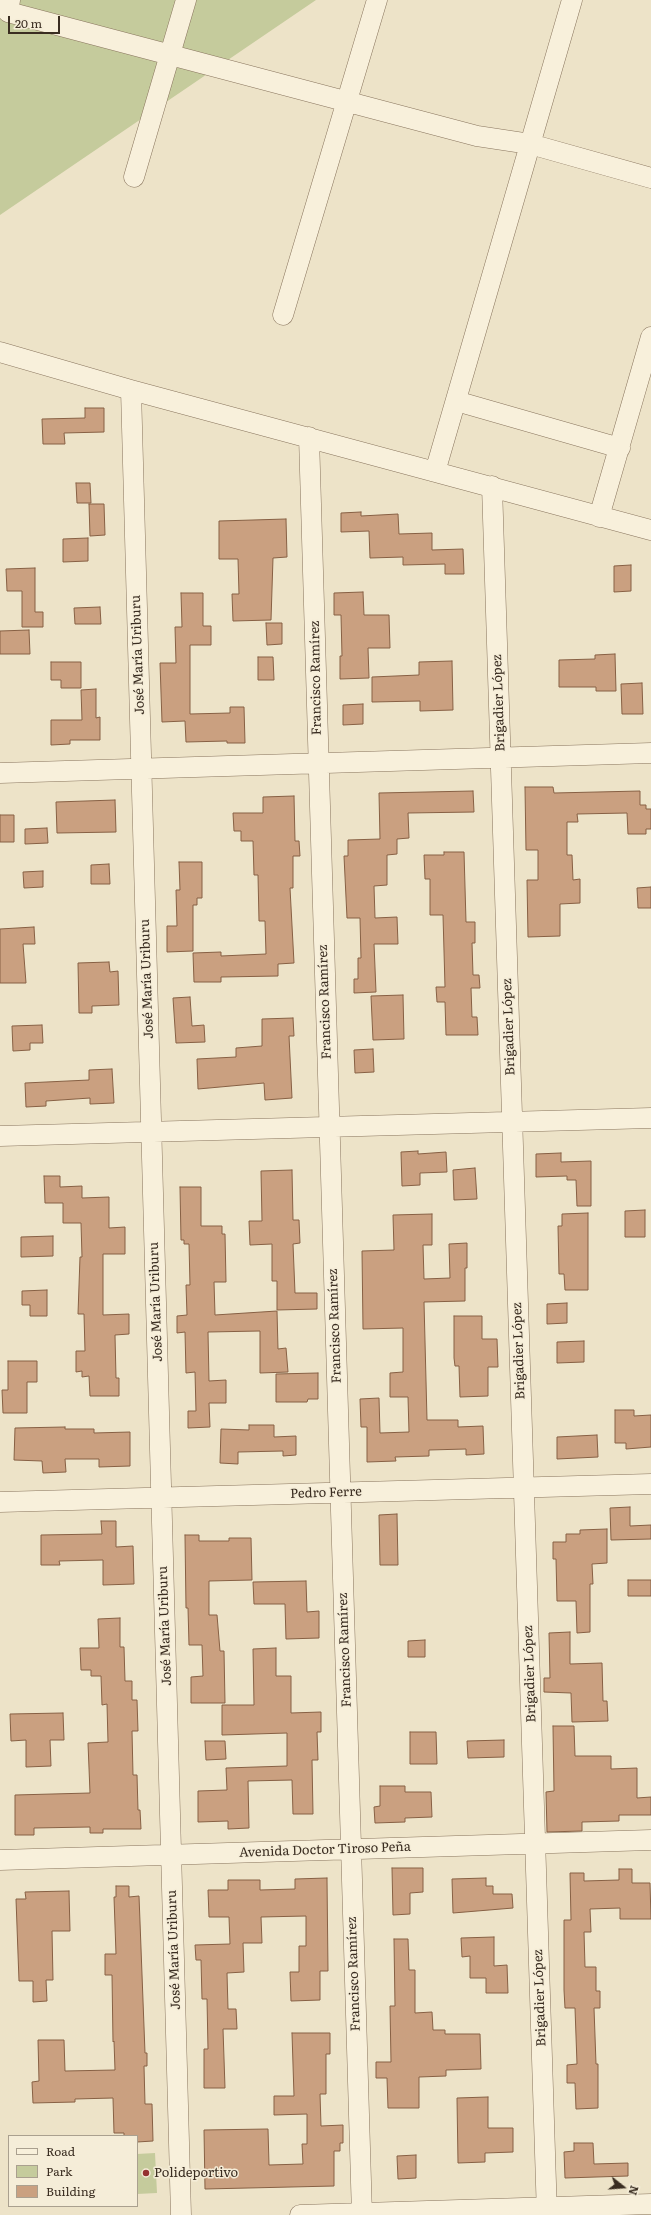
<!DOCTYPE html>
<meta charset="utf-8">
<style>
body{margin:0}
#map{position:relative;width:651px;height:2215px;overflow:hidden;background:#ede3c8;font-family:Literata,serif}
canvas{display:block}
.legend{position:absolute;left:8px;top:2135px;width:130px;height:72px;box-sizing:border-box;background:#f5edd8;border:1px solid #aaa08f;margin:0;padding:5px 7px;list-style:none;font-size:12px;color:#3a2d21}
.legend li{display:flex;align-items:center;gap:8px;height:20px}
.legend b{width:20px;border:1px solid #aaa08f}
.north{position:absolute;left:603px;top:2167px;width:40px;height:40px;-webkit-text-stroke:3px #f5edd8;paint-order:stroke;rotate:107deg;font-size:11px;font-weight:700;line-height:16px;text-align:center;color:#3a2d21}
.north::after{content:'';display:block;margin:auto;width:14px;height:18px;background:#3a2d21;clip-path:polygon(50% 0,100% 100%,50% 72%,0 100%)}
.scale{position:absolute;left:8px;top:16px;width:52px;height:18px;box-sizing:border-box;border:2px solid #3a2d21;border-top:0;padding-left:5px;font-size:12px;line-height:14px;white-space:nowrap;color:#3a2d21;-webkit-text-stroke:3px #f5edd8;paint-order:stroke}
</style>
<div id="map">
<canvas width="651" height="2215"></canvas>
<ul class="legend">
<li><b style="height:5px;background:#f8f0db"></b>Road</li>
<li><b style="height:11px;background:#c5cb9c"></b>Park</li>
<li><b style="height:11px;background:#caa080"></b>Building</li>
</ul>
<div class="north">N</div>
<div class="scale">20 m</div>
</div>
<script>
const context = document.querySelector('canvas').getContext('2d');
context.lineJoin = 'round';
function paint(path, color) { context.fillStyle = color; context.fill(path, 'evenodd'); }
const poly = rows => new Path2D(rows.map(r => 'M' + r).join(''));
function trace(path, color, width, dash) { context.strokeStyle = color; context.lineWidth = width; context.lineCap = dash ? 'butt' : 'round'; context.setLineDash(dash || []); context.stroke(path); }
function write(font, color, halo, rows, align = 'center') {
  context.font = font + ' Literata,serif'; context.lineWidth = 3; context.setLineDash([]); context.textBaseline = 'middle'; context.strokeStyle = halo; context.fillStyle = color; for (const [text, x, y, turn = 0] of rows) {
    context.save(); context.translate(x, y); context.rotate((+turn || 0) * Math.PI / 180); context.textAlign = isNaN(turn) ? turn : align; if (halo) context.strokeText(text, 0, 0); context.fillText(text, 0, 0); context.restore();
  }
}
const green = poly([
 [0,0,316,0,0,215],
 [155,2153,157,2193,137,2194,137,2154]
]);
const building = poly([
 [85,408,104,408,104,432,64,433,65,444,43,444,42,419,85,418,85,408],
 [76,483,90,483,91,503,77,503,76,483],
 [89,504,104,504,105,535,90,536,89,504],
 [361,512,361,516,398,514,399,534,432,533,432,550,463,549,464,574,445,574,445,564,403,565,403,557,370,558,369,531,341,532,341,513,361,512],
 [286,519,287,557,273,558,271,620,233,621,232,594,239,594,238,559,219,559,219,521,286,519],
 [88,538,88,561,63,562,63,539,88,538],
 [631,565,631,591,614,592,614,566,631,565],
 [35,568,35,612,43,612,43,627,22,627,22,591,7,591,6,569,35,568],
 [363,592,364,615,389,615,390,648,368,648,369,678,340,679,340,656,342,656,341,615,334,615,334,593,363,592],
 [181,593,203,593,203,626,211,626,211,645,190,645,190,714,230,713,230,707,244,707,245,743,227,743,227,741,186,742,185,721,162,722,160,663,176,663,175,627,182,627,181,593],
 [100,607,101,624,75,624,74,608,100,607],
 [266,623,282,623,282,644,267,645,266,623],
 [29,630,30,654,0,654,0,631,29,630],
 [615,654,616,691,596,691,596,687,559,687,559,660,595,659,595,655,615,654],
 [258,657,273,657,274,680,258,680,258,657],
 [452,661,453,710,420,711,420,701,372,702,372,677,419,675,419,662,452,661],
 [51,662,81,662,81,688,61,688,61,680,51,680,51,662],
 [642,683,643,714,622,714,621,684,642,683],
 [96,689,96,718,100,717,100,740,70,740,70,744,51,745,51,720,82,720,81,690,96,689],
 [363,704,363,724,343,725,343,705,363,704],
 [525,787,553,787,554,793,640,791,640,805,646,805,646,809,651,809,651,829,646,829,646,834,628,834,627,813,577,814,578,822,567,822,567,855,572,855,573,880,580,879,580,903,560,904,560,936,528,937,527,880,538,880,538,850,526,850,525,787],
 [473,791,474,812,408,813,409,838,397,839,397,854,387,855,387,885,374,886,375,918,397,917,398,944,374,944,376,992,354,993,354,979,358,979,358,958,361,958,360,918,347,918,344,856,348,856,348,840,380,839,379,793,473,791],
 [294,796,295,841,299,841,300,856,293,856,293,888,290,888,294,963,278,964,278,976,221,977,221,982,194,982,193,953,221,952,221,956,266,954,265,921,259,921,258,875,254,875,253,841,241,841,241,831,234,831,233,813,263,813,263,797,294,796],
 [115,800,116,832,57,833,56,802,115,800],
 [0,815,14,815,14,842,0,842,0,815],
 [47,828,48,843,25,844,25,829,47,828],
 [444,852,464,852,466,922,475,922,475,943,472,943,473,975,479,975,480,988,471,988,472,1017,477,1017,478,1035,446,1035,445,1002,437,1002,436,987,445,987,443,915,430,915,430,879,425,879,424,855,444,855,444,852],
 [179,862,202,862,202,898,197,898,197,905,193,905,193,951,167,952,167,926,177,926,176,890,180,890,179,862],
 [109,864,110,884,91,884,91,865,109,864],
 [43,871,43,887,24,888,23,872,43,871],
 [651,887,651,908,638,908,637,888,651,887],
 [34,927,35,944,23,944,26,983,0,983,0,929,34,927],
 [109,962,110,972,118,971,119,1005,92,1006,92,1013,79,1013,78,963,109,962],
 [403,995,404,1039,373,1040,371,996,403,995],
 [190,997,192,1026,204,1025,205,1042,176,1043,173,998,190,997],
 [293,1018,294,1036,289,1036,292,1098,265,1100,264,1083,198,1089,197,1059,236,1057,236,1048,262,1046,262,1019,293,1018],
 [42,1025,43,1043,30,1043,30,1050,13,1051,12,1026,42,1025],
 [373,1049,374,1072,355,1073,354,1050,373,1049],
 [112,1069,114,1103,90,1104,90,1098,46,1101,46,1106,26,1107,25,1083,89,1080,89,1070,112,1069],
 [418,1151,418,1154,446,1152,447,1172,420,1173,420,1185,402,1186,401,1152,418,1151],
 [561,1153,561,1162,591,1161,591,1206,577,1206,576,1180,567,1180,567,1176,536,1177,536,1154,561,1153],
 [475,1168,477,1199,454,1200,453,1170,475,1168],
 [292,1170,293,1220,299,1220,300,1243,293,1244,295,1293,317,1293,317,1309,277,1310,277,1281,272,1281,272,1244,250,1245,249,1221,262,1221,261,1171,292,1170],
 [44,1176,60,1176,60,1187,82,1186,82,1198,109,1197,109,1228,125,1227,125,1254,103,1254,103,1315,129,1314,129,1334,115,1335,116,1378,119,1378,119,1396,90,1396,89,1376,82,1377,82,1371,76,1372,76,1351,85,1351,84,1314,78,1314,80,1257,82,1257,81,1223,63,1223,63,1203,45,1203,44,1176],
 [180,1187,201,1187,201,1226,222,1226,222,1234,225,1234,226,1282,214,1282,215,1315,277,1311,278,1349,286,1348,288,1372,260,1373,260,1331,208,1332,209,1381,226,1380,226,1403,209,1403,210,1427,188,1428,188,1411,196,1411,195,1372,186,1373,185,1332,177,1333,177,1316,187,1315,186,1285,190,1285,189,1244,184,1244,184,1240,181,1240,180,1187],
 [645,1210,645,1237,625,1237,625,1211,645,1210],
 [588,1213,588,1290,565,1290,564,1274,559,1274,558,1226,562,1226,562,1214,588,1213],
 [432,1214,432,1245,423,1245,424,1279,450,1278,449,1244,467,1243,467,1268,465,1268,465,1301,424,1302,427,1420,458,1420,458,1427,483,1426,484,1454,466,1455,466,1449,429,1450,429,1456,395,1457,396,1461,367,1462,367,1427,361,1427,360,1399,379,1398,380,1433,409,1432,408,1397,390,1397,390,1373,403,1372,403,1328,363,1329,362,1251,394,1250,393,1215,432,1214],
 [53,1236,53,1256,21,1257,21,1237,53,1236],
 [47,1290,47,1316,30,1316,30,1305,22,1305,22,1291,47,1290],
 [567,1303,567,1323,547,1324,547,1304,567,1303],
 [454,1316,482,1316,482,1339,497,1339,498,1367,488,1367,488,1396,460,1397,459,1366,455,1366,454,1358,454,1316],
 [584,1341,584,1362,557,1363,557,1342,584,1341],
 [8,1361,37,1361,37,1382,27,1382,27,1413,3,1413,2,1390,8,1390,8,1361],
 [318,1373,318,1399,308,1399,307,1402,276,1402,276,1374,318,1373],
 [615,1410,634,1410,634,1416,651,1415,651,1447,626,1449,626,1443,615,1443,615,1410],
 [249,1425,274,1425,274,1437,296,1436,296,1455,283,1456,283,1451,238,1452,238,1464,220,1463,221,1429,249,1430,249,1425],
 [65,1427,65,1429,94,1429,94,1433,130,1432,130,1466,99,1467,99,1459,65,1459,66,1472,43,1473,42,1461,14,1460,15,1428,65,1427],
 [597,1435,598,1457,557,1459,557,1437,597,1435],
 [630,1507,630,1526,651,1525,651,1539,611,1540,610,1508,630,1507],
 [397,1514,398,1565,380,1565,379,1515,397,1514],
 [101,1521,116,1521,116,1547,133,1546,134,1584,103,1585,103,1560,59,1561,60,1565,41,1565,41,1535,102,1534,101,1521],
 [607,1529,607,1563,592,1564,593,1584,590,1584,590,1632,577,1633,576,1601,557,1601,556,1559,553,1559,553,1542,566,1542,566,1534,580,1534,580,1530,607,1529],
 [185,1535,199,1535,199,1541,229,1541,229,1538,251,1538,252,1580,209,1581,209,1615,217,1615,220,1651,224,1651,225,1703,191,1703,191,1677,203,1676,202,1645,189,1645,188,1608,186,1608,185,1535],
 [628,1580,651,1580,651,1596,628,1596,628,1580],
 [306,1581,307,1612,319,1611,319,1638,286,1639,285,1604,254,1604,253,1582,306,1581],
 [120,1618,120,1647,124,1647,125,1681,132,1681,132,1700,137,1700,138,1731,132,1731,133,1775,137,1775,138,1810,140,1810,141,1829,103,1829,103,1833,90,1833,90,1827,34,1828,34,1835,15,1835,15,1795,90,1793,88,1743,108,1742,107,1704,102,1705,101,1676,91,1676,91,1670,81,1670,80,1648,99,1648,98,1619,120,1618],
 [570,1632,570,1664,602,1663,603,1701,607,1701,608,1721,572,1722,571,1693,544,1692,544,1678,550,1678,549,1633,570,1632],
 [425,1640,425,1657,408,1657,408,1641,425,1640],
 [276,1648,276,1676,291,1676,291,1713,321,1712,321,1732,317,1732,318,1760,312,1760,313,1814,293,1814,292,1780,248,1781,249,1828,228,1829,228,1821,198,1822,198,1791,227,1790,226,1768,287,1766,287,1733,222,1735,222,1705,254,1705,253,1649,276,1648],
 [63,1713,64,1740,50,1740,51,1766,26,1767,26,1740,11,1741,10,1714,63,1713],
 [553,1726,574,1726,575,1756,611,1756,611,1769,637,1768,637,1798,651,1797,651,1815,619,1815,619,1821,582,1822,582,1831,547,1832,546,1792,554,1791,553,1726],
 [410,1732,436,1732,437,1764,410,1764,410,1732],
 [504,1740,504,1757,468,1758,467,1741,504,1740],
 [205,1741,225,1741,226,1759,206,1760,205,1741],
 [380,1786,405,1786,405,1792,431,1792,432,1817,405,1818,405,1822,375,1823,374,1807,380,1806,380,1786],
 [392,1868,423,1868,423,1892,410,1893,410,1914,393,1915,392,1868],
 [619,1869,632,1869,632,1883,650,1883,651,1919,620,1919,620,1908,590,1909,591,1932,584,1932,585,1967,596,1967,596,1991,600,1991,600,2008,594,2008,596,2064,598,2064,598,2108,576,2109,575,2083,567,2083,567,2065,577,2064,575,2008,565,2008,564,1990,564,1920,571,1920,570,1873,584,1873,584,1881,619,1880,619,1869],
 [327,1878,328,1971,320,1971,320,2000,291,2001,290,1972,299,1972,299,1946,306,1946,306,1916,261,1917,262,1943,243,1943,244,1972,227,1973,228,2009,236,2009,237,2029,223,2029,225,2088,204,2088,204,2049,208,2049,207,1999,202,1999,201,1960,196,1960,195,1945,230,1944,229,1917,209,1917,208,1890,228,1890,228,1880,260,1880,260,1890,295,1889,295,1879,327,1878],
 [486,1878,486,1886,493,1886,493,1894,512,1894,513,1908,453,1913,452,1879,486,1878],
 [116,1886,129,1886,129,1897,139,1896,145,2053,147,2053,147,2066,144,2066,145,2104,152,2104,153,2141,137,2142,137,2136,124,2136,124,2133,114,2133,113,2098,75,2099,75,2102,33,2103,32,2082,39,2081,38,2040,64,2040,65,2071,115,2070,114,2041,113,2042,112,1975,105,1975,105,1954,116,1954,114,1897,116,1897,116,1886],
 [69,1891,70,1931,52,1931,53,1980,46,1980,47,2001,33,2002,33,1981,19,1981,16,1899,26,1899,25,1892,69,1891],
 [494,1937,494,1966,507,1965,508,1993,486,1993,486,1978,470,1978,470,1956,462,1957,461,1938,494,1937],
 [394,1939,408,1939,409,1970,415,1970,415,2013,432,2012,433,2030,445,2030,445,2034,480,2034,481,2069,446,2070,446,2076,419,2077,419,2108,388,2108,387,2078,376,2078,376,2062,391,2062,390,2006,395,2006,394,1939],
 [292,2033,330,2033,330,2054,326,2054,326,2094,320,2094,321,2126,343,2125,343,2143,340,2143,340,2151,334,2151,334,2186,205,2189,204,2130,268,2129,269,2165,303,2164,302,2144,307,2144,307,2114,274,2115,274,2096,294,2096,292,2033],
 [488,2097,488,2128,513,2128,513,2152,485,2153,485,2162,458,2163,457,2098,488,2097],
 [574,2143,593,2143,594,2164,628,2163,628,2176,565,2178,564,2152,574,2151,574,2143],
 [416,2155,416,2178,398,2179,397,2156,416,2155]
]);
const minor = poly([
 [10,0,8,12,477,136,530,144,651,178],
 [134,177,186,0],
 [283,315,377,0],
 [0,352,131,390,651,530],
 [131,390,181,2215],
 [456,401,620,448],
 [309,437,362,2215],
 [435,472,572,0],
 [492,486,547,2215],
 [599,517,651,337],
 [0,773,651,753],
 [0,1136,651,1118],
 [0,1502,651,1484],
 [0,1860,651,1840],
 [300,2215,651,2204]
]);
const markers = [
 [146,2173,4,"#953130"]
];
const streetNames = [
 ["José María Uriburu",138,655,-92],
 ["Francisco Ramírez",316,678,-91],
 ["Brigadier López",499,703,-92],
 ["José María Uriburu",147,979,-92],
 ["Francisco Ramírez",325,1002,-92],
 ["Brigadier López",509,1027,-92],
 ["José María Uriburu",156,1302,-92],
 ["Francisco Ramírez",335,1326,-92],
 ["Brigadier López",519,1351,-92],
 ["Pedro Ferre",326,1493,-2],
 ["José María Uriburu",165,1626,-92],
 ["Francisco Ramírez",345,1650,-92],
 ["Brigadier López",530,1674,-92],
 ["Avenida Doctor Tiroso Peña",325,1850,-2],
 ["José María Uriburu",174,1950,-92],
 ["Francisco Ramírez",354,1974,-92],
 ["Brigadier López",540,1998,-92]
];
const poiNames = [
 ["Polideportivo",154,2173]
];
paint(green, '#c5cb9c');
paint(building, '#caa080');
trace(building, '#876044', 1);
trace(minor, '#89755e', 21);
trace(minor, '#f8f0db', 20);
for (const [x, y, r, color] of markers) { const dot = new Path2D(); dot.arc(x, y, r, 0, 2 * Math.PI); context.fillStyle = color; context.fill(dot); trace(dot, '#f5edd8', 1.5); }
write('13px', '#3a2d21', '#f5edd8', streetNames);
write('13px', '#3a2d21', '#f5edd8', poiNames, 'left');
</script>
